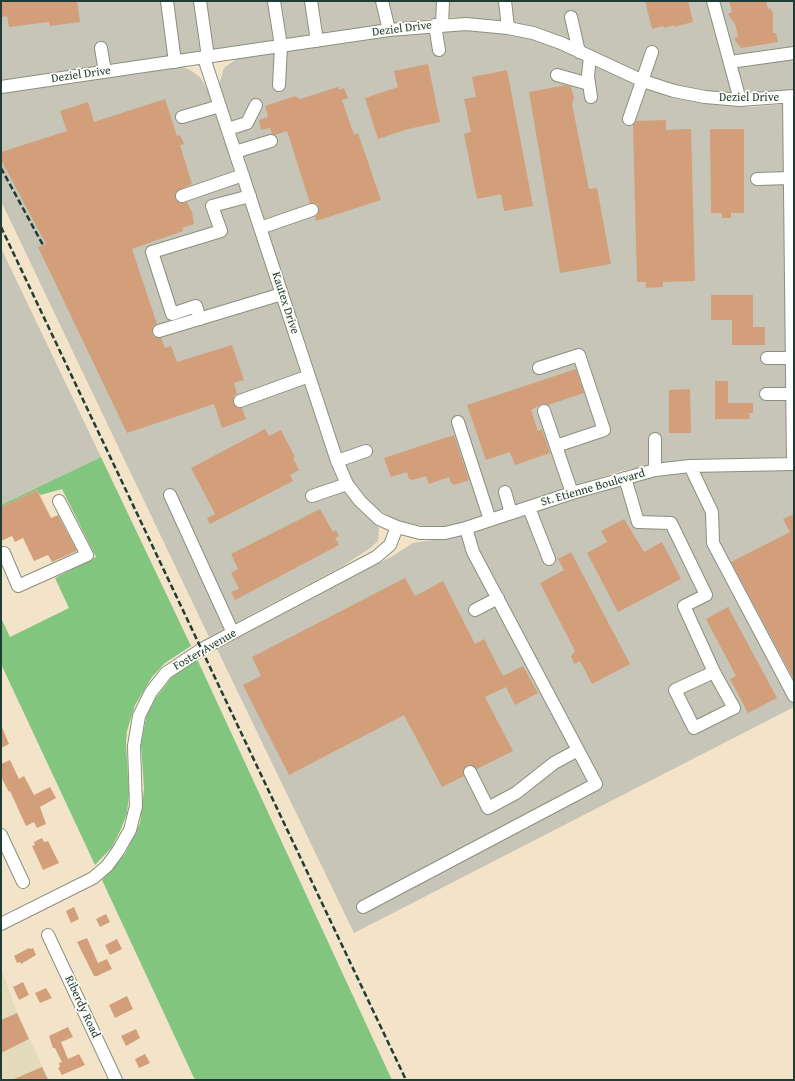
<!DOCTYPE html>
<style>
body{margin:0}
#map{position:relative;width:795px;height:1081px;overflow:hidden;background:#f3e4c9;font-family:"Gentium Book Plus",serif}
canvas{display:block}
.frame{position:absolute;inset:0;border:2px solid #1f3d34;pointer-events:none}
</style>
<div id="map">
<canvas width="795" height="1081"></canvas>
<div class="frame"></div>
</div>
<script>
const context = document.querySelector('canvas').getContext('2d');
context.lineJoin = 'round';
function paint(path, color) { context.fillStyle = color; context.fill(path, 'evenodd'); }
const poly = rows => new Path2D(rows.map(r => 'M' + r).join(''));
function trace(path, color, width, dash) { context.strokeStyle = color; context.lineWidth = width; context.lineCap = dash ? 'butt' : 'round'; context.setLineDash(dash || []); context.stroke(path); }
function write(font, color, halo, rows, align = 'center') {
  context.font = font + ' "Gentium Book Plus",serif'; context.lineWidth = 3.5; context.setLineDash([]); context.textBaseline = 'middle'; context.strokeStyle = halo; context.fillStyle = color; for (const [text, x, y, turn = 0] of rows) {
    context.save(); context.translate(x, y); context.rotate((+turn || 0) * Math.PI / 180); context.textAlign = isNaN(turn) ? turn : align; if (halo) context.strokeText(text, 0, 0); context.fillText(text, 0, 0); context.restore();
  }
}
const built = poly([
 [1,968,17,1013,49,1080,1,1080]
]);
const industrial = poly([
 [1,1,794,1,794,89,760,94,725,93,671,85,641,74,527,27,496,20,444,17,1,81],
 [445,28,512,34,546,43,635,83,686,100,752,107,794,103,794,459,675,461,621,471,463,523,436,528,400,522,369,504,347,473,219,84,224,68,239,57],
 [180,66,190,70,200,77,212,98,331,462,344,490,357,508,379,528,378,541,369,549,341,567,209,637,1,201,1,94],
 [1,248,101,457,1,505],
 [712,470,794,470,794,707,354,933,217,649,391,557,413,543,451,537,639,479]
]);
const green = poly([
 [101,457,191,646,165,663,152,677,135,705,127,731,126,742,129,795,127,813,121,829,112,847,95,865,1,664,1,618,10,637,69,608,55,578,96,557,62,489,40,495,37,490,1,507,1,505],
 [197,659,392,1080,195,1080,102,880,125,854,140,823,144,789,141,744,147,714,155,699,172,677]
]);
const building = poly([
 [1,1,77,1,80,22,50,26,49,22,9,27,7,16,1,17],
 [645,1,688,1,693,22,674,27,674,25,664,28,663,26,652,29],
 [729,1,766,1,768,9,770,8,773,13,773,33,776,33,778,42,741,48,734,39,738,36,735,24,728,14,732,12],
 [428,64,440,122,408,129,378,139,365,98,398,87,394,71],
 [507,70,533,206,504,211,501,194,477,199,464,134,471,132,464,99,476,97,472,77],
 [566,85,571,87,574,98,572,104,589,189,597,188,611,264,560,273,529,92],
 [338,87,339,90,344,88,348,98,342,100,354,135,358,133,381,200,316,221,315,217,318,215,319,208,317,204,310,203,287,131,275,135,272,134,270,128,261,130,259,120,268,117,265,106,295,96,300,99],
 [165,99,177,136,180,135,184,144,180,145,192,184,177,191,175,198,180,203,187,202,192,212,194,224,182,228,183,231,132,249,157,324,153,326,152,333,154,337,161,338,165,348,171,346,177,362,232,345,244,380,234,383,237,394,234,396,233,403,236,407,242,408,246,419,222,428,214,404,127,433,38,247,46,244,1,160,1,152,67,131,60,111,88,102,94,122],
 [666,120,666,130,691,129,695,281,663,282,663,287,646,288,646,282,637,282,633,125,636,121],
 [710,129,744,129,744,213,731,213,731,218,722,218,722,213,711,213],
 [711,295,753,295,753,327,765,327,765,345,732,345,732,320,711,320],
 [576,369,584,393,548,405,542,404,531,410,538,431,542,429,550,453,515,465,510,452,486,460,467,405],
 [715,381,728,381,728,403,753,403,753,413,749,413,750,419,715,419],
 [690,389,691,433,669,433,669,390],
 [265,429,269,436,281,430,295,457,293,458,299,470,290,475,293,481,210,524,207,518,215,514,191,468],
 [454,435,469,480,454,485,451,483,449,477,429,484,426,476,412,480,409,479,407,472,391,477,384,458],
 [37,490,51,518,58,515,77,551,52,562,48,555,34,561,23,538,15,542,12,536,1,541,1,507],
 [320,509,333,532,336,530,339,536,335,538,339,545,235,600,231,592,239,589,231,573,238,569,231,554],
 [794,514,794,680,731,562,790,532,783,519],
 [624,519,644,552,662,542,681,579,618,612,587,553,607,542,601,531],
 [571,552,630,664,592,684,580,661,574,664,571,656,575,651,540,583,564,570,558,559],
 [405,578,415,596,443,581,475,644,484,639,503,676,523,666,538,693,515,705,506,687,485,697,513,751,477,769,471,765,466,766,463,771,464,776,442,787,404,715,289,775,243,685,261,676,252,657],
 [728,607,777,698,748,713,730,679,736,676,706,619],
 [1,725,9,744,1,748],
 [10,760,19,779,24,776,34,795,50,787,56,798,40,807,46,824,37,828,34,822,26,826,10,791,9,792,1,777,1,764],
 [42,838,44,842,48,841,59,863,43,870,32,846,35,845,34,842],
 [74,907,79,919,71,923,66,911],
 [106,914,110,922,100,927,96,919],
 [87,938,98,963,107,959,112,969,97,976,94,976,77,942],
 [117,939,122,949,110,955,105,945],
 [29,948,30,949,33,948,36,955,21,964,20,962,17,963,14,956],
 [23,982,29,995,19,1000,13,987],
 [46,988,52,998,40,1003,35,993],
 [127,996,133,1009,115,1018,109,1005],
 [17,1013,29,1039,1,1053,1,1020],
 [68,1027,73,1037,61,1042,68,1059,79,1054,85,1065,62,1075,58,1068,60,1067,59,1063,62,1062,55,1048,53,1048,49,1036],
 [136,1029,140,1038,126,1046,121,1036],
 [145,1054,150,1063,139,1068,135,1059],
 [42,1067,48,1080,12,1080]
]);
const minor = poly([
 [167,1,175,62],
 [200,1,208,57],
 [274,1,281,46,279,85],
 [311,1,317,41],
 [382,1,389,30],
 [505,1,508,28],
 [713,1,740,100],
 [571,17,579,52],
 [435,25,439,50],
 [442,25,443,1],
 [101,48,105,72],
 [590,56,588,76,591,97],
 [204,58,337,461,347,484,360,501,379,519,397,527,420,533,445,533,466,528,572,493,655,470,690,466,794,464],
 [730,62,794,53],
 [557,75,589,84],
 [1,87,389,30,466,24,508,28,533,33,561,43,643,81,674,91,705,97,740,100,794,96],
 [789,97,793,464],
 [182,117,220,106],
 [629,119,652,52],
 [228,129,247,123,256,105],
 [235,152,271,141],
 [757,179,790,178],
 [182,196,243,175],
 [260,228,312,210],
 [200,319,196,306,172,314,152,252,221,231,212,206,250,196],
 [159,331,282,294],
 [767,358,792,358],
 [539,368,579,355,604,430,556,446],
 [766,394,792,394],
 [240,401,309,376],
 [544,411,572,493],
 [458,422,490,520],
 [655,439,655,470],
 [337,461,366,451],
 [690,466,712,512,713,543,794,696],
 [625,478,638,522,671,523,706,595,684,606,714,672,734,708,694,728,675,690,714,672],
 [505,492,511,513],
 [170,495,233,633],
 [312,496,347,484],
 [529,508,549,559],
 [1,555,4,553,18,586,87,555,59,501],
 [475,610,498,598],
 [470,772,488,808,516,793,554,763,578,750],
 [1,835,23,882],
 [363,907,596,784,473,552,466,528],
 [1,924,93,878,107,866,118,851,130,830,136,806,134,746,139,716,151,692,166,673,202,649,376,557,390,545,397,527],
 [48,935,116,1080]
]);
const rail = poly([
 [1,168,43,245],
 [1,227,406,1080]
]);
const streetNames = [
 ["Deziel Drive",402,29,-7],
 ["Deziel Drive",81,75,-8],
 ["Deziel Drive",749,98],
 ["Kautex Drive",285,303,72],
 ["St. Etienne Boulevard",593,488,-16],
 ["Foster Avenue",205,650,-30],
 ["Riberdy Road",82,1007,65]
];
paint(built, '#e4dbba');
paint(industrial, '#c6c5b8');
paint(green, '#82c57e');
paint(building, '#d39f7a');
trace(minor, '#89907e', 14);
trace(minor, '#fff', 12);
trace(rail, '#1f3d34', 2.5, [6, 3]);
write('12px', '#1f3d34', '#fdfcf7', streetNames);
</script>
